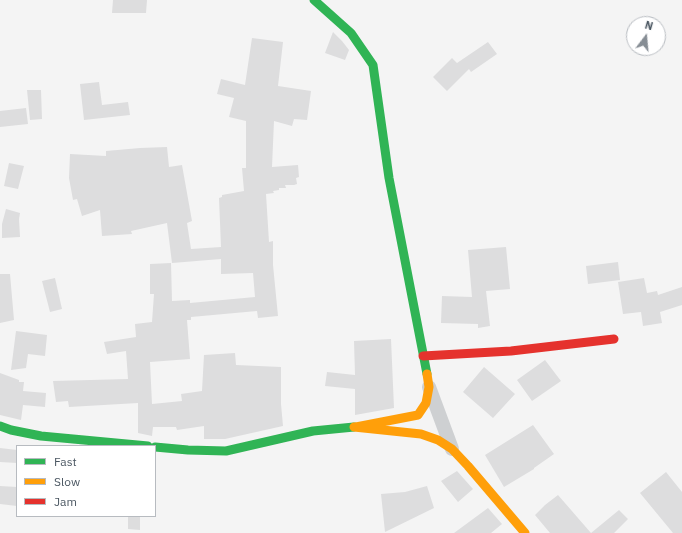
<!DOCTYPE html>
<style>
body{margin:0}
#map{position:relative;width:682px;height:533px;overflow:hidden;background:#f4f4f4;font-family:"IBM Plex Sans",sans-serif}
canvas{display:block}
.legend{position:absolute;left:16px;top:445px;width:140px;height:72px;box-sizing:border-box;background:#fff;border:1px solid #b7bbc0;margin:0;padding:5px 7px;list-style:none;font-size:12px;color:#4a5661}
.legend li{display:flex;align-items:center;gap:8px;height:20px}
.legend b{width:20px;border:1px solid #b7bbc0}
.north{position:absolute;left:626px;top:16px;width:40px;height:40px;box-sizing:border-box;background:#fff;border:1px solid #b7bbc0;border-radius:50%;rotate:16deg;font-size:11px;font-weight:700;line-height:16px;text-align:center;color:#4a5661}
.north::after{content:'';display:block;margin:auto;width:14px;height:18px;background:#868d94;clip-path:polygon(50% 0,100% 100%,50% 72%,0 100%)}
</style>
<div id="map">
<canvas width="682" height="533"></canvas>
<ul class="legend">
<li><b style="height:5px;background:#30b455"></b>Fast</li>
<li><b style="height:5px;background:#ff9f0a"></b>Slow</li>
<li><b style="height:5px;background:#e5322d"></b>Jam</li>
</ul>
<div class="north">N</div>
</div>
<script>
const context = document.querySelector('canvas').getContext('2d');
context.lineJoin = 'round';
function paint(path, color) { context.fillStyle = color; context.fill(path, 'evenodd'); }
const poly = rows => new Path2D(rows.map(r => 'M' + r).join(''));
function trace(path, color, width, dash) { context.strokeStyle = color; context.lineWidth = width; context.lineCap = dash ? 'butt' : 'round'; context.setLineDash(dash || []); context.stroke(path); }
const building = poly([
 [113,0,147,0,146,13,112,13],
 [333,32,342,41,349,50,345,60,325,53],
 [252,38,283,42,278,86,311,91,307,120,294,119,292,126,274,121,272,167,298,165,299,177,296,178,297,184,294,185,285,185,286,188,279,188,279,190,273,191,274,193,266,194,269,242,273,241,273,265,278,316,258,318,257,311,191,317,191,320,187,320,190,359,150,362,152,404,182,401,181,394,202,391,204,355,235,353,236,365,281,367,281,404,283,426,225,439,204,439,204,426,177,430,176,427,153,427,152,436,138,433,138,403,69,407,68,401,56,402,53,381,128,379,126,351,107,354,104,342,136,337,135,324,152,322,154,294,150,294,150,264,171,263,172,301,190,300,190,303,255,297,253,273,221,274,221,259,172,263,167,223,131,231,132,234,102,236,100,210,82,216,77,199,73,200,69,178,70,154,106,156,106,151,140,148,167,147,169,167,182,165,192,221,187,223,191,249,221,247,219,198,222,197,222,195,244,191,242,168,246,168,246,121,229,117,234,98,217,94,221,79,245,85],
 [488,42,497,54,471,72,469,69,447,91,433,77,452,58,457,63],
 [99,82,102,105,128,102,130,115,84,120,80,84],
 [27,90,41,90,42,119,30,120],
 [26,108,28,124,0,127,0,111],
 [9,163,24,166,18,189,4,186],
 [6,209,20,213,19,219,20,237,2,238,2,224],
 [506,247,510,289,486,291,490,326,478,328,478,324,441,323,442,296,472,297,468,250],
 [618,262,620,280,588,284,586,266],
 [0,274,10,274,14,320,0,323],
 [55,278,62,309,50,312,42,281],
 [644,278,647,293,657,291,658,295,682,287,682,305,660,312,662,323,643,326,641,312,623,314,618,282],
 [16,331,47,335,45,356,28,354,26,368,11,370],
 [391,339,394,408,355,415,355,389,325,386,327,372,355,375,354,341],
 [545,360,561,381,532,401,517,380],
 [484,367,515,394,493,418,463,392],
 [0,373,19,380,19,382,24,382,23,391,46,393,45,407,23,405,21,420,0,415],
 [533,425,554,454,534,468,534,469,504,487,485,455],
 [0,448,17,450,17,463,0,462],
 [457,471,473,489,458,502,441,481],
 [666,472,682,492,682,533,673,533,640,493],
 [0,486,17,487,17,506,0,504],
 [427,486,434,508,385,532,381,494,405,492],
 [558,495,591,533,619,510,628,519,614,533,550,533,535,515,545,505],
 [488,508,502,524,491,533,454,533],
 [128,516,140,516,140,530,128,529]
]);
const street = poly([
 [429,387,452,449]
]);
const fast = poly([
 [314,0,351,33,373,65,389,178,427,374],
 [0,426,11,430,41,436,148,446],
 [155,447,188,450,226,451,313,431,354,427]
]);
const slow = poly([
 [354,427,421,434,438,440,452,449,468,466,525,533],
 [356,427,418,415,426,403,429,387,427,374]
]);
const jam = poly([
 [423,356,511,351,614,339]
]);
paint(building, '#ddddde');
trace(street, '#ced0d2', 14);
trace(fast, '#30b455', 9);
trace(slow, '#ff9f0a', 9);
trace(jam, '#e5322d', 9);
</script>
